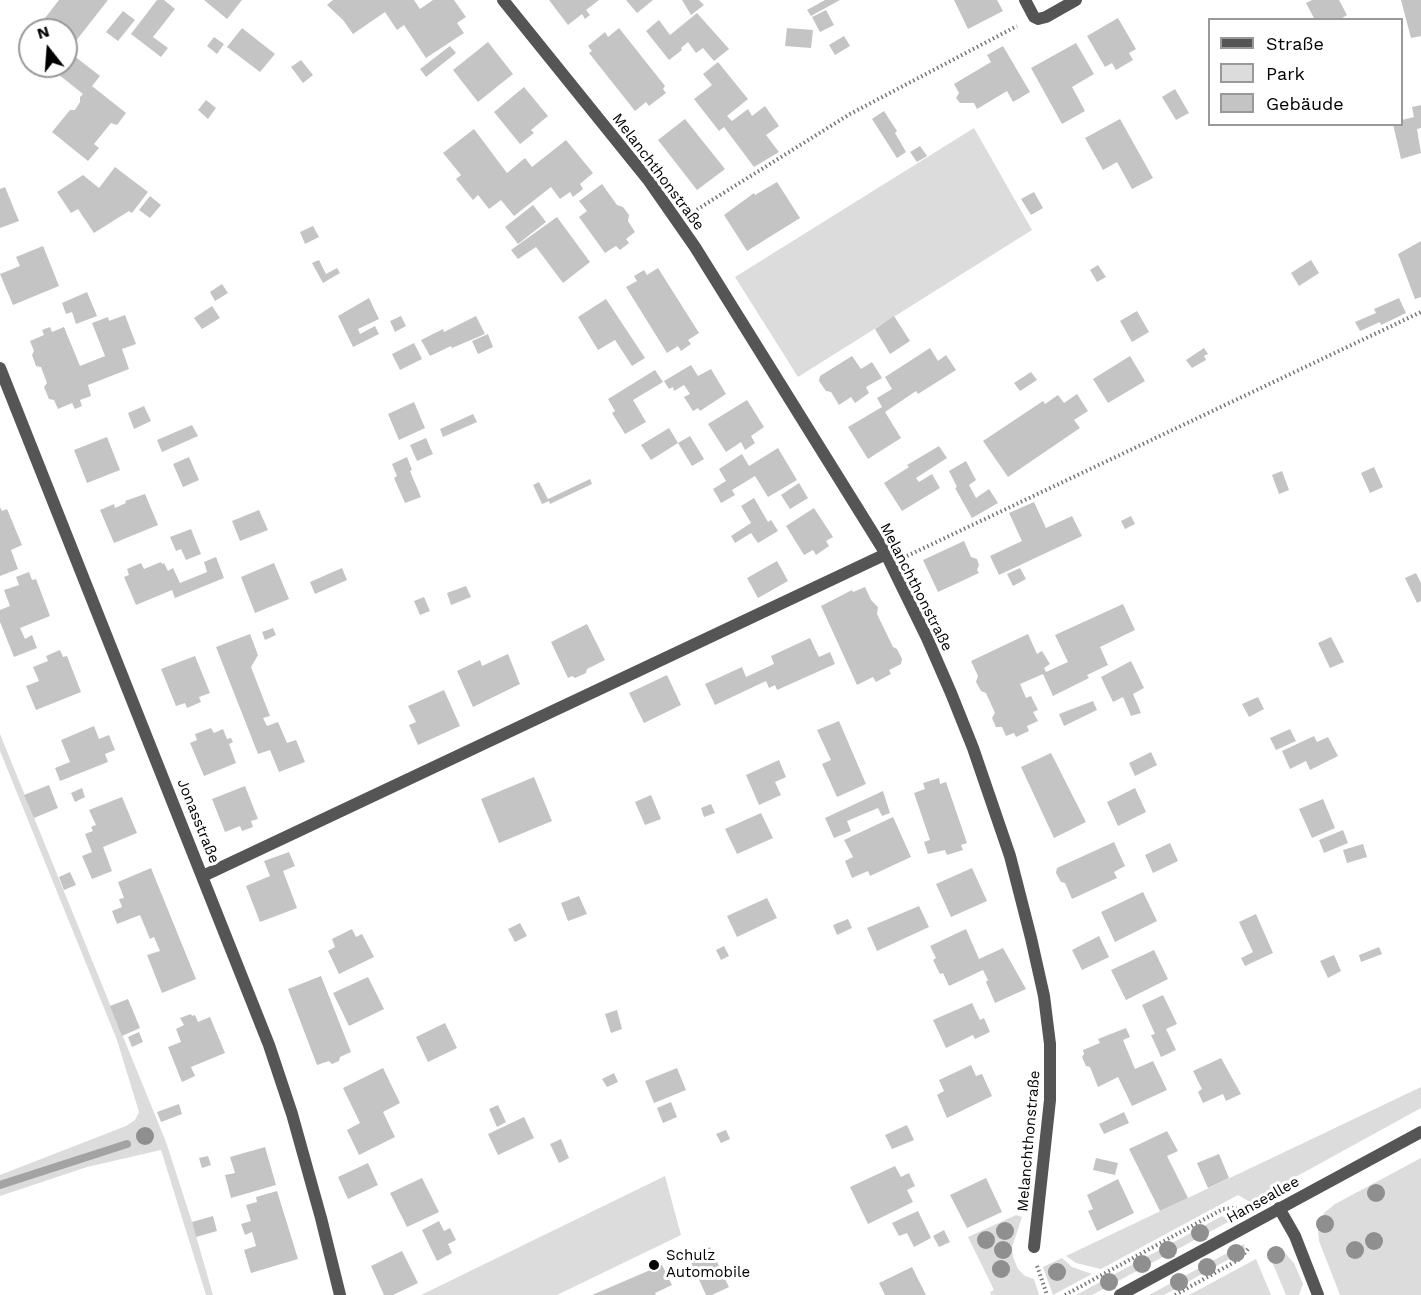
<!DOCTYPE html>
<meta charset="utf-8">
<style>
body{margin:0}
#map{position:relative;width:1421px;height:1295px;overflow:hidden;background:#fff;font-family:"Work Sans",sans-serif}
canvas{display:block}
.legend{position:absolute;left:1208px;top:18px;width:195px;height:108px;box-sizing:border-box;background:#fff;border:2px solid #999;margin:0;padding:8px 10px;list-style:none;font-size:18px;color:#000}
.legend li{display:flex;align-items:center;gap:12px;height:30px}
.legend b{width:30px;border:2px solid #999}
.north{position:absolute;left:18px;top:18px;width:60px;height:60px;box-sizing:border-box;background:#fff;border:2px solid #999;border-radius:50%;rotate:343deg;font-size:16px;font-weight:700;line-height:24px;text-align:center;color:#000}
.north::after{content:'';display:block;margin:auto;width:21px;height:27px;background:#000;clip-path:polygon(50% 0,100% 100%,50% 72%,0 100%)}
</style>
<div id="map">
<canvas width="1421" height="1295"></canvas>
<ul class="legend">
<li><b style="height:8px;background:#555"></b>Straße</li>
<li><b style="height:16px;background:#dcdcdc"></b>Park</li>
<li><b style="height:16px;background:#c4c4c4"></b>Gebäude</li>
</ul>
<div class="north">N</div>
</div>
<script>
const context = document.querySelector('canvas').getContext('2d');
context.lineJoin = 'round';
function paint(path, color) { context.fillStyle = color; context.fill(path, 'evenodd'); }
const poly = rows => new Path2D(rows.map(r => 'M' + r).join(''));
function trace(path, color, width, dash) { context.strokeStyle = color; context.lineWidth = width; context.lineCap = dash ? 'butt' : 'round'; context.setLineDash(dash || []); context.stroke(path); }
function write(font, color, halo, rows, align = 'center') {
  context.font = font + ' "Work Sans",sans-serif'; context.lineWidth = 6; context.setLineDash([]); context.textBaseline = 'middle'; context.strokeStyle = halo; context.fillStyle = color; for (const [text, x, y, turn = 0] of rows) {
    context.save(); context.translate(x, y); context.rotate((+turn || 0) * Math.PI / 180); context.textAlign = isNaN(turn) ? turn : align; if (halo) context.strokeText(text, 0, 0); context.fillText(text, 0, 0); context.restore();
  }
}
const green = poly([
 [974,128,1032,230,798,377,735,277],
 [0,734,166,1142,192,1222,213,1295,206,1295,161,1150,87,1167,0,1196,0,1175,126,1126,135,1120,139,1112,117,1040,0,751],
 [1421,1087,1421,1108,1250,1202,1238,1195,1101,1269,1076,1263,1066,1256],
 [1421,1158,1421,1295,1340,1295,1319,1241,1318,1229,1324,1213,1335,1204],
 [665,1176,681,1235,557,1295,421,1295],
 [1016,1215,1022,1217,1012,1247,1013,1257,1018,1269,1025,1276,1034,1279,1039,1295,991,1295,990,1292,994,1290,968,1237],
 [1222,1216,1230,1221,1092,1295,1076,1295],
 [1244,1244,1245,1249,1242,1252,1164,1295,1149,1295],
 [1276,1247,1286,1254,1294,1263,1303,1284,1299,1295,1286,1295,1268,1252],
 [1062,1258,1072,1267,1092,1274,1053,1295,1043,1267],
 [1256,1259,1271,1295,1189,1295]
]);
const stream = poly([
 [0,1185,127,1144]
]);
const building = poly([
 [59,0,108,0,68,51,66,49,66,30,41,30,38,27],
 [157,0,164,0,175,9,153,37,168,48,161,57,131,34],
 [204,0,242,0,227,19],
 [333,0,414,0,420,9,433,0,454,0,466,17,457,23,464,33,426,58,404,25,397,30,385,12,353,34,343,20,327,5],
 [549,0,599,0,586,10,590,15,585,19,582,14,568,25],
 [626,0,653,0,637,13],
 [682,0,699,0,704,5,691,15],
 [825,0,840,0,811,16,807,10],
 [954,0,997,0,1003,11,968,29],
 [1312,0,1339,0,1347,15,1339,20,1315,20,1306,3],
 [1401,0,1421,0,1421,36,1411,38],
 [826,10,834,25,820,32,812,17],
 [123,11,135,20,118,41,106,32],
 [697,13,729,49,714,61,703,48,696,53,688,42,681,48,682,50,669,60,646,31,659,20,670,35],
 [1118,18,1136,49,1129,53,1133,60,1116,70,1112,63,1105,67,1087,36],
 [242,28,275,54,260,72,227,47],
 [619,28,665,86,663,89,666,93,649,106,646,102,635,111,589,53,592,51,588,46,605,32,608,37],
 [787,28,813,30,811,48,785,46],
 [844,36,850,46,835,55,829,45],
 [214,37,224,44,217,54,207,46],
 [488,42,513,74,478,102,453,70],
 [1076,43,1094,74,1072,87,1085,111,1062,124,1031,68],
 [450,46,456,53,426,77,420,69],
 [1003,46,1030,92,1013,102,1007,91,977,109,974,103,960,103,956,98,959,93,954,84,991,62,987,55],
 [73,55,100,76,92,86,126,113,117,125,111,123,94,144,99,148,88,161,52,132,70,110,75,110,80,102,80,97,83,94,58,74,66,66],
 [301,60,313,75,303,83,291,67],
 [718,62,748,99,727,116,732,121,748,109,752,116,765,106,779,126,766,135,779,152,754,167,724,127,719,131,694,99,712,85,703,74],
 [524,87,548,116,531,130,534,133,520,144,494,112],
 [1175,89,1189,113,1176,120,1162,97],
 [206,100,216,108,208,119,198,110],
 [1421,105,1421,128,1417,129,1421,153,1401,159,1393,124,1402,124,1402,120,1414,117,1412,107],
 [884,111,897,131,895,133,906,152,897,158,872,119],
 [685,119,725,169,697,190,658,140],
 [1120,119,1153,178,1132,189,1117,162,1103,170,1085,138],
 [474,129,507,173,525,158,532,167,566,140,593,173,580,184,583,189,573,197,570,192,560,199,551,187,514,216,501,200,489,209,478,195,473,200,456,179,461,175,443,153],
 [920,146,927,156,917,162,910,152],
 [115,167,148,192,132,213,129,211,94,233,78,209,71,213,57,192,83,175,99,188],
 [777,182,800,218,747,251,724,215,754,193,755,195],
 [602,184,617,205,623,207,629,215,628,221,635,232,626,239,629,243,620,250,616,246,605,253,579,217,587,211,579,201],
 [5,187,19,221,0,228,0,189],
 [1034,192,1043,208,1031,215,1021,199],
 [150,196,161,205,150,218,139,210],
 [533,205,546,222,518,244,505,227],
 [557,217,590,262,563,283,536,247,518,259,511,250],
 [313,226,319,237,305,244,300,232],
 [1421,241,1421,297,1415,299,1398,254],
 [43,246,59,286,13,305,0,274,20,266,16,257],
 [319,260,326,274,337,268,340,273,323,283,312,263],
 [1311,260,1319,273,1299,286,1291,273],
 [1098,265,1106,277,1097,282,1090,270],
 [658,268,699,333,688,340,691,344,681,351,678,346,667,353,626,287,637,281,634,276,644,270,647,275],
 [222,284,228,293,215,301,210,292],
 [87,292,97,316,76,324,72,312,66,314,62,303],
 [369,298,379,319,358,329,360,334,375,326,379,334,353,347,338,316],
 [1399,298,1406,313,1381,325,1380,322,1360,331,1355,322,1376,313,1374,309],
 [606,299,645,358,632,366,615,340,598,350,578,317],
 [212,306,220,318,202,329,194,318],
 [1137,311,1149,332,1132,342,1120,321],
 [125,315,136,344,122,349,129,369,88,385,91,396,80,400,82,406,75,409,72,403,58,409,54,400,49,399,44,387,47,383,41,367,36,366,32,355,34,351,30,341,44,335,42,330,50,327,52,332,64,327,80,366,105,356,92,323,108,317,109,321],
 [401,316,406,326,395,332,390,321],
 [476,316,485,334,452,348,451,346,430,356,421,340,443,329,444,332],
 [894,316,910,341,890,354,875,329],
 [488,334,493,347,478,354,472,341],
 [414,343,422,359,400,370,392,354],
 [930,348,938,361,946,355,956,370,918,394,916,391,885,412,901,438,868,459,848,427,882,407,877,398,892,389,885,377],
 [1204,348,1208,354,1204,356,1206,360,1192,368,1186,360],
 [852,356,861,369,872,362,882,378,866,387,869,393,855,403,851,397,839,405,831,392,826,391,819,381,820,376],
 [1130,356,1145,381,1108,403,1093,379],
 [691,365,698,376,711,369,726,394,700,411,698,408,693,411,684,397,690,394,684,385,674,391,673,387,669,389,664,381],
 [655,370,663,382,633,400,646,422,625,434,612,413,615,411,608,399],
 [1031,372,1037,380,1020,391,1014,383],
 [1077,394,1088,411,1074,420,1080,428,1008,477,983,441,1043,401,1045,404,1058,395,1064,403],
 [747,400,764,427,751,436,755,443,745,450,741,442,726,452,708,424],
 [414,402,425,428,399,440,388,414],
 [144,406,151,421,134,429,128,413],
 [473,414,477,422,443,437,440,429],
 [192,425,198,436,162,452,157,440],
 [669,428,678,443,651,460,641,445],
 [690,436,704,459,692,466,678,443],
 [107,437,120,470,87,483,74,450],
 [426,438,433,454,417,461,410,445],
 [939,446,947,458,916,478,919,482,932,474,940,488,902,511,884,483,909,467,907,465],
 [778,448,797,480,768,497,755,476,732,490,735,495,721,503,713,489,726,481,719,469,742,454,749,466],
 [189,457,199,480,183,487,173,464],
 [407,457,412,470,410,471,421,497,405,503,394,478,397,476,392,464],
 [966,461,976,480,969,485,976,498,989,489,998,503,972,518,955,488,957,487,949,471],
 [1374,467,1383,487,1370,493,1361,473],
 [1282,471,1289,490,1279,494,1272,475],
 [590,479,592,484,550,504,549,501,542,504,533,485,539,482,549,501,548,499],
 [799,483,808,498,790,509,781,495],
 [145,494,158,525,114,543,100,510,114,504,115,508,126,503,125,501],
 [754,498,768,522,771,520,778,531,758,543,751,533,735,543,731,536,751,523,741,506],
 [1034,502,1046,528,1072,516,1082,536,999,575,990,556,1022,541,1009,513],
 [0,507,2,511,7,509,22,545,11,550,18,569,0,576],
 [814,508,833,537,826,541,829,546,816,555,813,550,804,555,786,526],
 [259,510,268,530,240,541,232,521],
 [1131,516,1135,524,1125,529,1121,521],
 [191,529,201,554,186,560,181,549,176,551,170,537],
 [964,541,971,557,977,559,979,565,977,570,979,573,938,592,923,560],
 [216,557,224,578,175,598,172,590,136,605,124,577,129,575,127,569,141,563,144,569,161,562,162,564,164,563,168,571,173,568,180,583,207,572,204,562],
 [777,561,788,581,758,598,747,578],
 [274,563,289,599,255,613,241,577],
 [342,568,347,580,315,594,310,582],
 [1020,568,1026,579,1013,586,1007,574],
 [29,572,32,580,36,579,50,616,20,628,25,639,32,635,37,648,14,657,0,622,0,610,10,606,4,590,19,585,16,577],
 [1416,573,1421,583,1421,601,1417,603,1405,578],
 [466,586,471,597,451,605,447,593],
 [865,587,871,600,878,607,877,614,893,647,897,649,902,659,901,664,889,670,891,674,876,682,873,677,857,685,821,606,852,590,853,592],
 [424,597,430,611,420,615,414,601],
 [1123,604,1135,630,1100,647,1108,665,1087,675,1089,678,1053,696,1043,674,1020,684,1026,698,1031,696,1038,710,1033,712,1038,721,1027,726,1029,731,1016,737,1014,733,1006,736,1002,727,996,727,992,718,995,713,986,693,981,691,976,682,978,676,971,661,1028,634,1037,654,1042,651,1050,664,1044,668,1046,672,1068,662,1055,635],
 [587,624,605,660,587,669,586,673,575,678,572,676,568,678,551,642],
 [273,628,276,635,265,640,262,632],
 [250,634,258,655,251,667,270,716,263,718,267,726,278,722,287,743,296,740,305,762,279,772,270,750,258,754,216,647],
 [1331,637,1344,662,1330,668,1318,643],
 [810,638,819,657,830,652,835,664,777,690,775,685,769,688,766,681,715,705,705,684,742,667,746,677,774,664,771,656],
 [60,650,63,657,67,656,81,692,36,710,26,686,39,681,33,667,48,661,46,656],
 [508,654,520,684,473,707,457,671,480,660,482,666],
 [195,656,210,693,199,697,201,702,187,708,185,703,176,706,161,669],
 [1131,661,1144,688,1133,694,1141,713,1131,716,1123,697,1113,702,1101,677],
 [667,675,681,705,644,723,629,693],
 [444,690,460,726,418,745,409,725,416,722,408,706],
 [1258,697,1264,709,1249,717,1242,704],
 [1093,701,1097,710,1064,726,1059,714],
 [839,721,866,784,837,797,822,764,831,760,817,730],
 [94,726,99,739,109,735,115,750,105,754,108,762,60,781,55,768,70,762,61,740],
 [211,728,214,733,223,729,227,739,231,738,233,742,229,744,236,763,204,776,190,743,197,740,195,734],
 [1290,729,1296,741,1276,750,1270,738],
 [1314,736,1317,742,1328,737,1338,756,1310,770,1306,761,1290,769,1282,751],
 [1151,752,1157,765,1135,776,1129,763],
 [1051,753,1086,822,1054,838,1021,767],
 [779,760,786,777,775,782,781,795,759,805,746,775],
 [534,777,552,821,499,843,481,799],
 [939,778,940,784,946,782,967,843,961,845,963,850,947,855,945,850,928,854,924,842,930,840,914,793,925,789,923,783],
 [49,785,58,808,34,818,24,795],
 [245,786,258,819,251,821,253,827,242,831,240,826,225,832,212,799],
 [82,788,85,797,75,802,71,793],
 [1135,788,1146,812,1118,826,1107,802],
 [883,791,890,813,882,816,878,808,847,821,851,831,834,838,825,818],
 [651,795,661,819,645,825,635,802],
 [122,797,137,833,103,847,112,871,92,879,82,856,92,852,85,834,93,831,91,827,96,825,89,810],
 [1323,799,1335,828,1312,838,1299,809],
 [711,804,715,813,704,817,701,808],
 [761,813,773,838,737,854,725,829],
 [893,817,911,857,870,876,868,871,852,878,845,861,853,857,844,840],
 [1343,830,1348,843,1324,853,1319,840],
 [1114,842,1125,866,1114,872,1117,878,1072,899,1065,883,1061,882,1056,873,1057,868],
 [1170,843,1178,861,1153,873,1145,855],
 [1363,844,1367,857,1347,863,1343,850],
 [289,852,295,866,283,871,297,908,260,922,246,886,270,876,264,861],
 [151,868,196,979,162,993,147,955,160,951,154,937,150,939,140,915,117,924,112,911,122,907,119,899,124,898,118,882],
 [972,868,987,901,951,917,936,884],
 [70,872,76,885,64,890,59,877],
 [1143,892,1157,921,1115,942,1101,912],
 [579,896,587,914,568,921,561,903],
 [767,898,777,918,737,937,727,916],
 [919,906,929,927,877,951,867,928],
 [1256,914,1273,953,1245,966,1241,958,1253,952,1239,922],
 [848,919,852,928,837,935,833,925],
 [520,923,527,936,515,942,508,929],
 [352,929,356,937,362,934,374,957,339,974,328,951,335,947,332,939],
 [966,929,979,959,1003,948,1026,989,995,1003,986,982,988,980,983,970,949,986,943,973,940,974,933,960,936,958,930,946],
 [1099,936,1109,957,1082,970,1072,950],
 [724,946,729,956,721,960,716,950],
 [1379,947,1382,954,1361,962,1359,955],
 [1154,950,1168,979,1126,1000,1111,970],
 [1334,955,1341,971,1328,978,1320,961],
 [321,976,351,1052,340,1057,339,1061,332,1064,329,1061,317,1065,288,989],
 [368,977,384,1009,349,1026,333,993],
 [1163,995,1177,1024,1166,1029,1176,1050,1161,1057,1151,1035,1155,1034,1142,1005],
 [128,999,140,1028,122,1036,110,1006],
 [972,1003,980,1020,984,1018,990,1032,975,1039,973,1035,946,1048,933,1020],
 [617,1010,622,1029,611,1033,605,1014],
 [191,1014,192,1016,195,1015,198,1022,210,1017,225,1053,191,1067,195,1076,182,1082,168,1047,181,1042,176,1029,184,1025,180,1018],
 [445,1023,457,1048,428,1062,416,1037],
 [1126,1028,1130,1037,1123,1040,1135,1069,1153,1061,1167,1090,1132,1106,1118,1077,1098,1087,1090,1067,1086,1066,1082,1057,1084,1054,1083,1050,1100,1043,1098,1039],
 [139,1032,143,1042,132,1047,128,1037],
 [1221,1058,1241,1094,1226,1101,1223,1094,1203,1103,1198,1092,1202,1089,1193,1071],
 [971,1065,976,1076,982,1074,992,1096,947,1118,937,1095,944,1091,939,1080],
 [383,1068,400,1103,383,1112,395,1137,359,1155,347,1130,360,1123,343,1088],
 [677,1068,686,1090,654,1103,645,1081],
 [614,1073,618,1082,607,1087,602,1079],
 [671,1102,677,1117,663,1123,657,1108],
 [179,1104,182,1114,161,1122,157,1112],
 [498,1105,506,1122,497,1127,489,1109],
 [1124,1112,1129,1123,1104,1134,1099,1124],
 [524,1117,534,1138,498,1155,488,1134],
 [907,1125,914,1140,892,1149,885,1135],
 [726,1130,730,1139,721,1143,716,1134],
 [1167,1131,1178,1151,1167,1156,1188,1198,1160,1211,1129,1149],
 [561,1139,569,1158,559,1163,550,1144],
 [265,1147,276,1185,231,1198,225,1175,235,1173,230,1157],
 [1219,1154,1229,1178,1208,1188,1197,1163],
 [208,1156,211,1165,202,1168,199,1158],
 [1096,1158,1118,1163,1115,1175,1093,1170],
 [368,1163,378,1185,348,1199,338,1177],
 [895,1166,901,1177,909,1173,915,1186,907,1190,913,1202,868,1224,850,1187],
 [422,1178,439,1212,407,1227,390,1193],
 [986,1178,1002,1212,967,1228,950,1195],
 [1118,1179,1134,1213,1097,1231,1088,1211,1093,1209,1087,1195],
 [277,1191,298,1259,251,1273,244,1250,256,1246,252,1232,245,1235,241,1224,251,1221,246,1205,257,1202,256,1197],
 [918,1211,931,1238,914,1247,907,1233,899,1236,892,1223],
 [213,1216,217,1231,196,1237,192,1222],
 [439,1221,444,1231,450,1228,456,1240,448,1244,452,1253,437,1261,422,1230],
 [944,1230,950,1242,939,1247,933,1236],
 [710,1247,729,1287,712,1295,706,1295,689,1258],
 [402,1251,418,1283,393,1295,384,1295,371,1266],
 [662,1265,672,1285,655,1293,656,1295,592,1295],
 [912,1267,926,1295,885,1295,879,1283]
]);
const path = poly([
 [693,212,850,114,1017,26],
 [907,556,1421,312],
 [1037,1266,1047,1295],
 [1065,1295,1223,1209,1237,1208],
 [1175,1295,1240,1259,1248,1249]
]);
const service = poly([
 [203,876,886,554]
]);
const minor = poly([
 [503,0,649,181,695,247,886,554,927,638,951,693,973,748,1010,856,1031,938,1044,996,1050,1044,1050,1100,1034,1247],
 [1025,0,1034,17,1038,19,1046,17,1076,0],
 [0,368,269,1045,292,1114,321,1218,340,1295],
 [1279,1208,1295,1236,1318,1295],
 [1120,1295,1421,1132]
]);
const trees = [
 [145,1136],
 [1376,1193],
 [1325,1224],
 [1005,1231],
 [1200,1233],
 [986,1240],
 [1374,1241],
 [1003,1250],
 [1168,1250],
 [1355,1250],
 [1236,1253],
 [1276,1255],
 [1142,1264],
 [1207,1267],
 [1001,1269],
 [1057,1272],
 [1109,1282],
 [1179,1282]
];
const markers = [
 [654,1265,6,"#000"]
];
const streetNames = [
 ["Melanchthonstraße",658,172,53],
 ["Melanchthonstraße",916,587,63],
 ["Jonasstraße",198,821,68],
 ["Melanchthonstraße",1029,1141,-85],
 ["Hanseallee",1263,1200,-29]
];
const poiNames = [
 ["Schulz",666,1256],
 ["Automobile",666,1273]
];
paint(green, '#dcdcdc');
trace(stream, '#a3a3a3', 8);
paint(building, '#c4c4c4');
trace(path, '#777', 4, [1.5, 3]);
trace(service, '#555', 12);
trace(minor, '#555', 12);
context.fillStyle = '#8f8f8f';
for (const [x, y] of trees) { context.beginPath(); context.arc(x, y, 9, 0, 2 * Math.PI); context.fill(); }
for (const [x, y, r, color] of markers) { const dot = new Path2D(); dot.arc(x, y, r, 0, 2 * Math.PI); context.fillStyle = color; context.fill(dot); trace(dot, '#fff', 2); }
write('15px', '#000', '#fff', streetNames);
write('15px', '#000', '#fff', poiNames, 'left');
</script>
